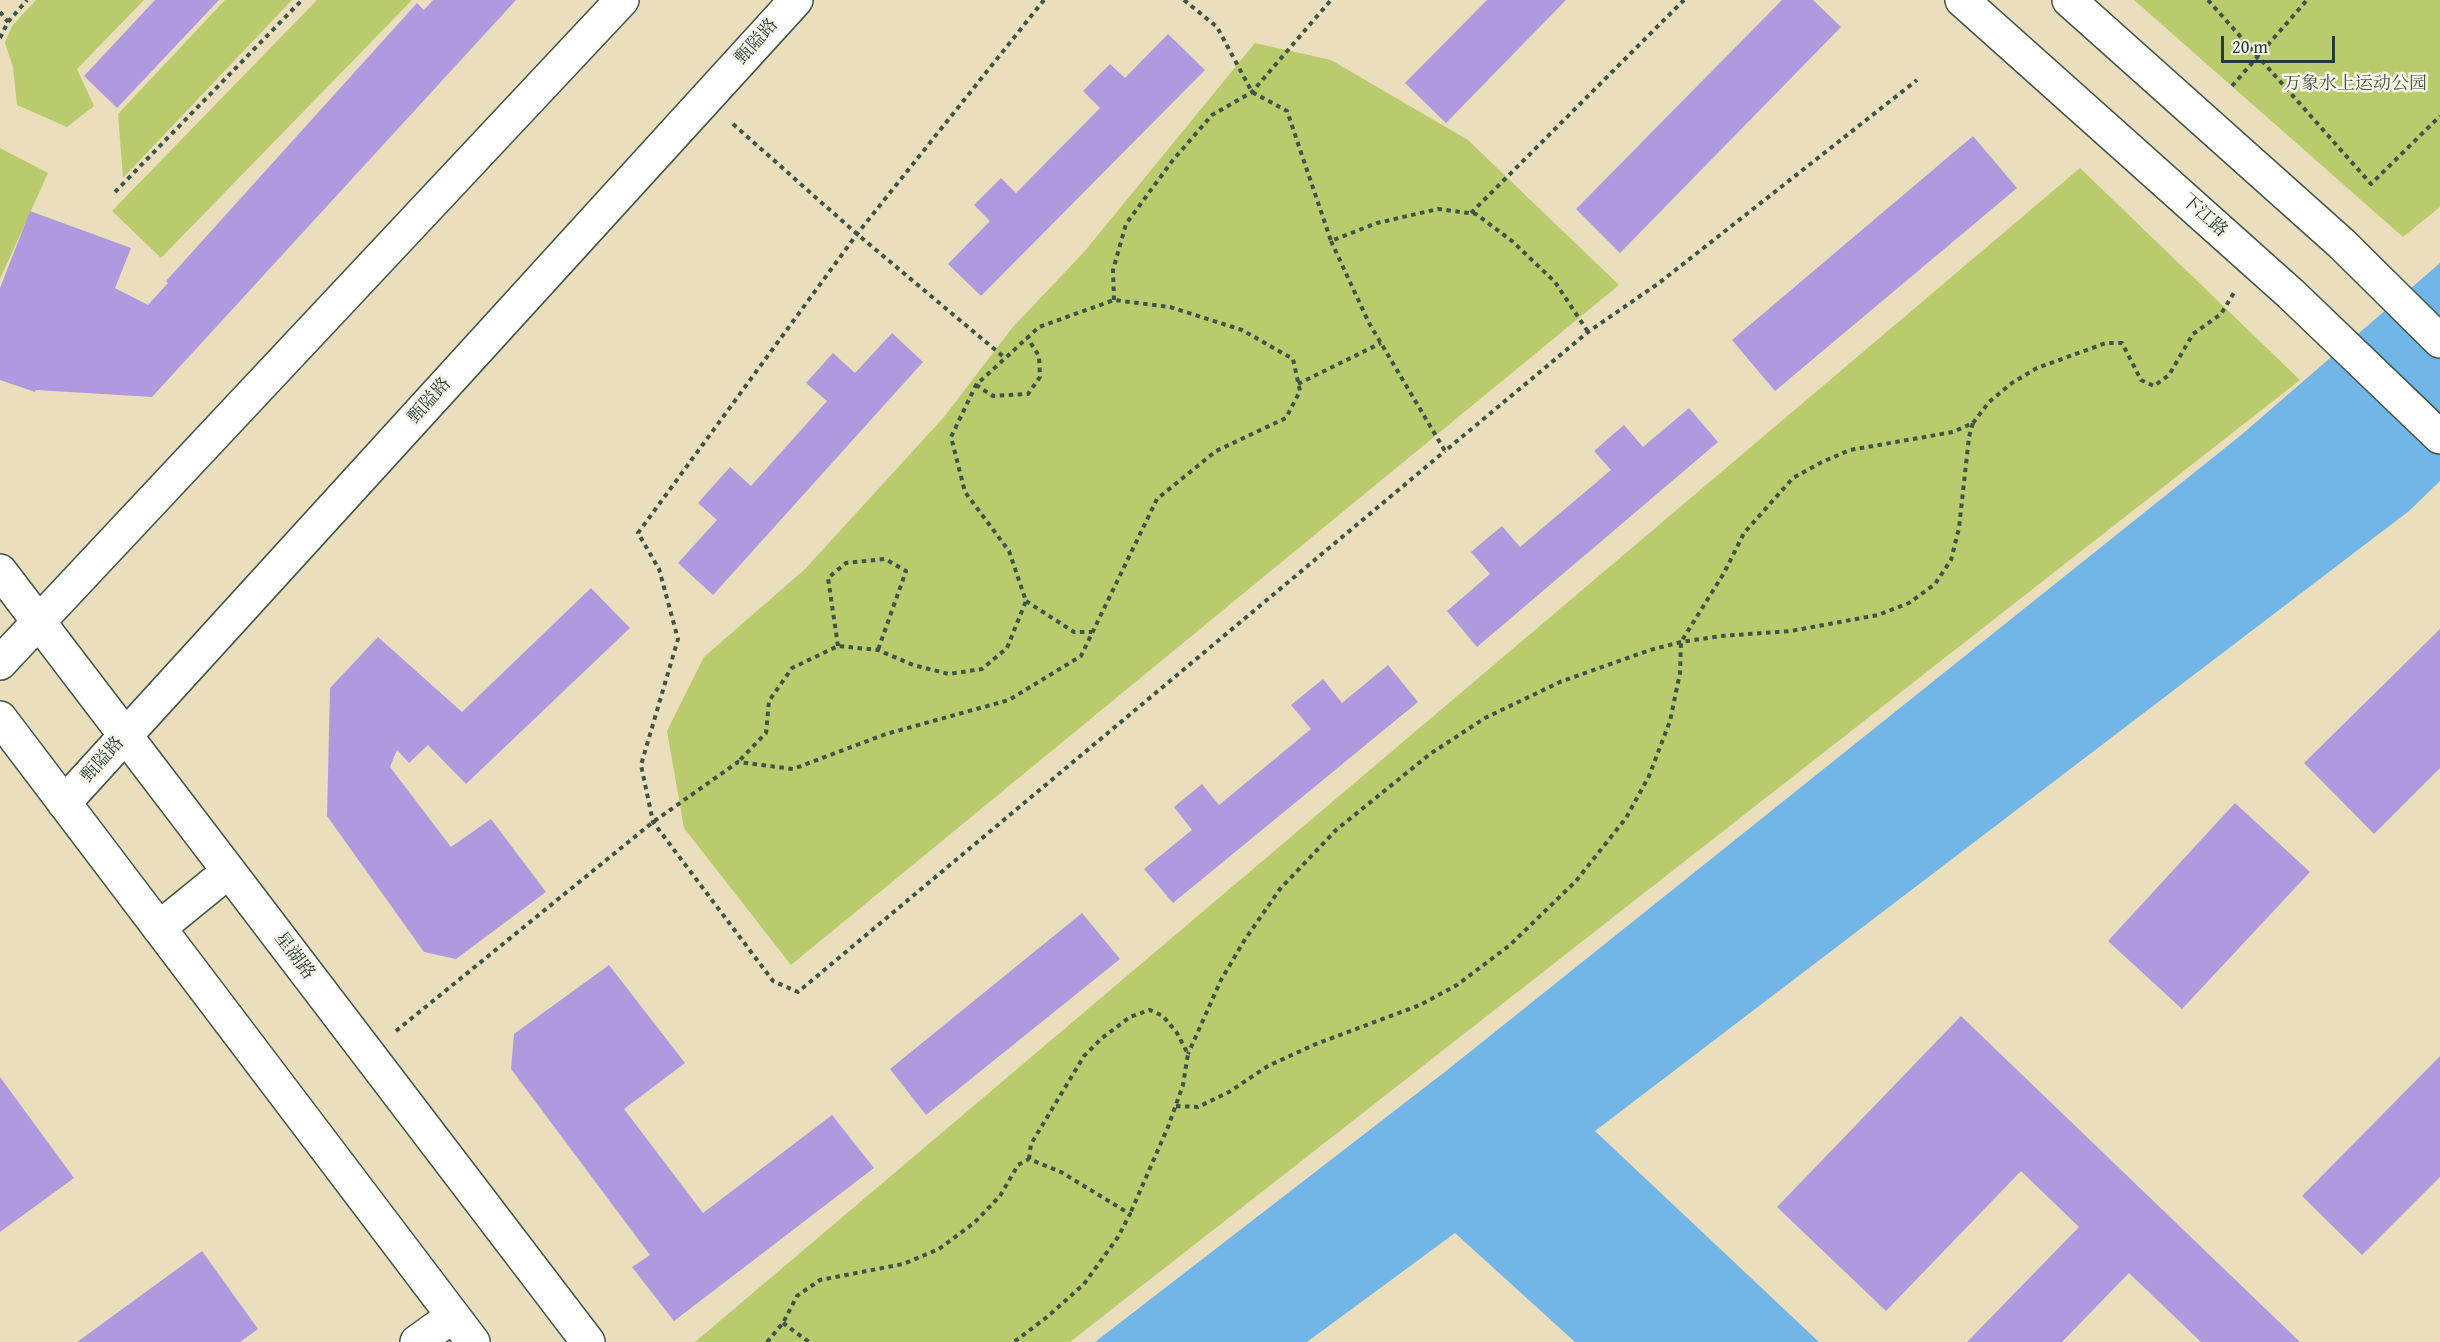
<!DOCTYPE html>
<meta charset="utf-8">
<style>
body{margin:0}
#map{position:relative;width:2440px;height:1342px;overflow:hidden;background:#ebdebc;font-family:"Gentium Book Plus",serif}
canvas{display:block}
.scale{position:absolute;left:2221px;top:36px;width:114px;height:27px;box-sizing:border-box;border:3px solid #1f3d34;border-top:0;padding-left:8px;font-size:18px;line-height:21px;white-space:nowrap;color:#1f3d34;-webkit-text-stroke:4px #f7f3e8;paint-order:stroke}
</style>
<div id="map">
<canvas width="2440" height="1342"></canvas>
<div class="scale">20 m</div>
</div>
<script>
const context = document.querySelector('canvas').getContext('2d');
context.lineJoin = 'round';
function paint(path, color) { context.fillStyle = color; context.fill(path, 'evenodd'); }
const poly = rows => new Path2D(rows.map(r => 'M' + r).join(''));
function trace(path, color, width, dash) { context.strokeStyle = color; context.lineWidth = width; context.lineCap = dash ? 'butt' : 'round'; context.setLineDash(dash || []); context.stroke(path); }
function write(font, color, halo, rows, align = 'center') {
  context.font = font + ' "Gentium Book Plus","Noto Serif SC",serif'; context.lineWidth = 5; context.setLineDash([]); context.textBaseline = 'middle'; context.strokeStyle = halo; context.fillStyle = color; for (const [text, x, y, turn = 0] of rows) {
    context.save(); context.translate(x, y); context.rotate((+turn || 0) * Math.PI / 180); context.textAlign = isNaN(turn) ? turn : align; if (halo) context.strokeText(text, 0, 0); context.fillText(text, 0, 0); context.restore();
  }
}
const green = poly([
 [36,0,144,0,77,69,94,106,67,127,17,105,13,67,5,43,12,26],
 [225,0,292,0,123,178,118,114],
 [317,0,412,0,161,258,112,211],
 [2134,0,2440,0,2440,207,2403,237],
 [1255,43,1331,60,1468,140,1619,285,791,965,684,828,667,731,704,657,805,569,944,417,1012,328,1084,252],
 [0,148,48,173,0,279],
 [2080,168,2300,380,1070,1342,695,1342]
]);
const water = poly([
 [2440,263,2440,481,2409,511,1595,1131,1819,1342,1575,1342,1455,1233,1307,1342,1095,1342,1446,1071,2240,436]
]);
const building = poly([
 [155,0,219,0,117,108,84,76],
 [433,0,516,0,152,397,36,390,35,392,0,380,0,288,30,211,131,248,115,288,148,305,168,283,166,281,417,3,424,10],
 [1487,0,1566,0,1446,123,1405,83],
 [1782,0,1813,0,1841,27,1620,253,1576,209],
 [1168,34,1205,70,981,296,948,264,990,221,974,205,1001,178,1016,193,1100,108,1083,91,1110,64,1125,78],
 [1973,136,2017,188,1775,391,1732,340],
 [892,333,923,362,713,595,678,563,717,520,698,503,730,467,751,486,827,401,806,383,833,353,855,373],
 [1689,408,1718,442,1477,647,1447,611,1490,574,1471,552,1502,526,1520,547,1611,470,1594,451,1624,425,1643,447],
 [591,588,630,628,466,784,428,745,409,763,397,750,390,767,451,847,491,819,546,892,456,959,424,952,327,816,330,688,378,637,462,712],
 [2440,629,2440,768,2374,834,2304,763],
 [1388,665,1418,702,1173,903,1144,869,1192,830,1174,807,1202,784,1219,805,1311,729,1291,705,1323,679,1342,703],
 [2235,803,2310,872,2182,1009,2108,941],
 [1082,913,1120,959,926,1115,890,1069],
 [609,965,685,1063,624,1109,703,1213,832,1115,874,1168,674,1321,632,1267,650,1255,511,1069,514,1034],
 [1961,1016,2300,1342,2201,1342,2129,1273,2062,1342,1967,1342,2079,1227,2021,1171,1886,1311,1777,1207],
 [2440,1056,2440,1177,2362,1255,2302,1196],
 [0,1077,74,1178,0,1232],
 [202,1251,258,1329,240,1342,77,1342]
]);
const path = poly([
 [1044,0,857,234,638,533,659,569,678,639,641,765,653,822,773,981,798,992,1445,451],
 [1184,0,1217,27,1252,92,1287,111,1331,241,1377,223,1438,209,1476,214,1512,241,1555,282,1588,332],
 [2208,0,2371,184,2440,116],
 [0,12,8,22],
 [0,38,8,22,27,0],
 [2232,86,2307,0],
 [733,124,857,234,1005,358],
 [115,192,302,0],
 [1471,213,1684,0],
 [1331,241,1369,323,1445,451,1588,332,1659,283,1917,80],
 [1114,300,1113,270,1126,224,1173,160,1212,115,1252,92,1331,0],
 [1298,384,1381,343],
 [976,385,993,396,1028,394,1040,377,1039,356,1027,337],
 [1973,423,1989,402,2012,383,2037,368,2106,343,2122,343,2141,380,2154,386,2169,375,2193,334,2221,314,2235,291],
 [1026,601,1074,632,1092,632],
 [838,646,828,578,846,563,885,559,906,571,878,650],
 [396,1031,653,822,738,762,793,769,886,734,1009,700,1081,656,1157,499,1216,451,1286,418,1300,391,1293,359,1242,330,1170,307,1114,300,1039,327,976,385,951,437,965,492,1009,551,1026,601,1007,648,982,669,949,674,913,665,878,650,838,646,792,668,769,701,766,733,738,762],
 [1176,1106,1198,1107,1229,1092,1268,1066,1316,1044,1420,1005,1457,985,1510,945,1576,881,1626,818,1649,776,1670,721,1680,673,1681,642,1724,573,1744,533,1793,478,1822,462,1850,450,1953,432,1973,423,1969,437,1959,528,1951,560,1935,584,1909,603,1878,615,1791,631,1721,636,1681,642,1650,650,1560,682,1485,718,1430,754,1336,830,1280,889,1244,941,1221,980,1188,1054],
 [1029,1159,1031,1144,1084,1056,1102,1038,1130,1017,1150,1010,1163,1016,1177,1033,1188,1054,1183,1085,1168,1127,1130,1214],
 [783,1323,809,1342],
 [767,1342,783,1323,797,1296,820,1280,903,1264,939,1249,974,1223,1000,1196,1018,1165,1029,1159,1061,1172,1130,1214,1118,1237,1084,1284,1047,1317,1014,1342]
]);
const minor = poly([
 [0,571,588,1342],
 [0,663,622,0],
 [0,718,473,1342],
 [64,803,796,0],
 [159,928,229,871],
 [417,1342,453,1316]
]);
const major = poly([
 [1962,0,2291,294,2440,437],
 [2069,0,2342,244,2440,341]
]);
const streetNames = [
 ["甄隘路",757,42,-48],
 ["下江路",2204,216,42],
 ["甄隘路",430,401,-48],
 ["甄隘路",103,760,-48],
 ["星湖路",294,956,53]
];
const parkNames = [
 ["万象水上运动公园",2355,84]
];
paint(green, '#bacb6e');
paint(water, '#71b6e7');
paint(building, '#b09adf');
trace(minor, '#3e5548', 36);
trace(major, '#3e5548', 36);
trace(path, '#3e5548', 4, [4.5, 4.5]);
trace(minor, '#fff', 33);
trace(major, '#fff', 33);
write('18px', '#1f3d34', '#f7f3e8', streetNames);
write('18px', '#3e5940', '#f7f3e8', parkNames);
</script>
